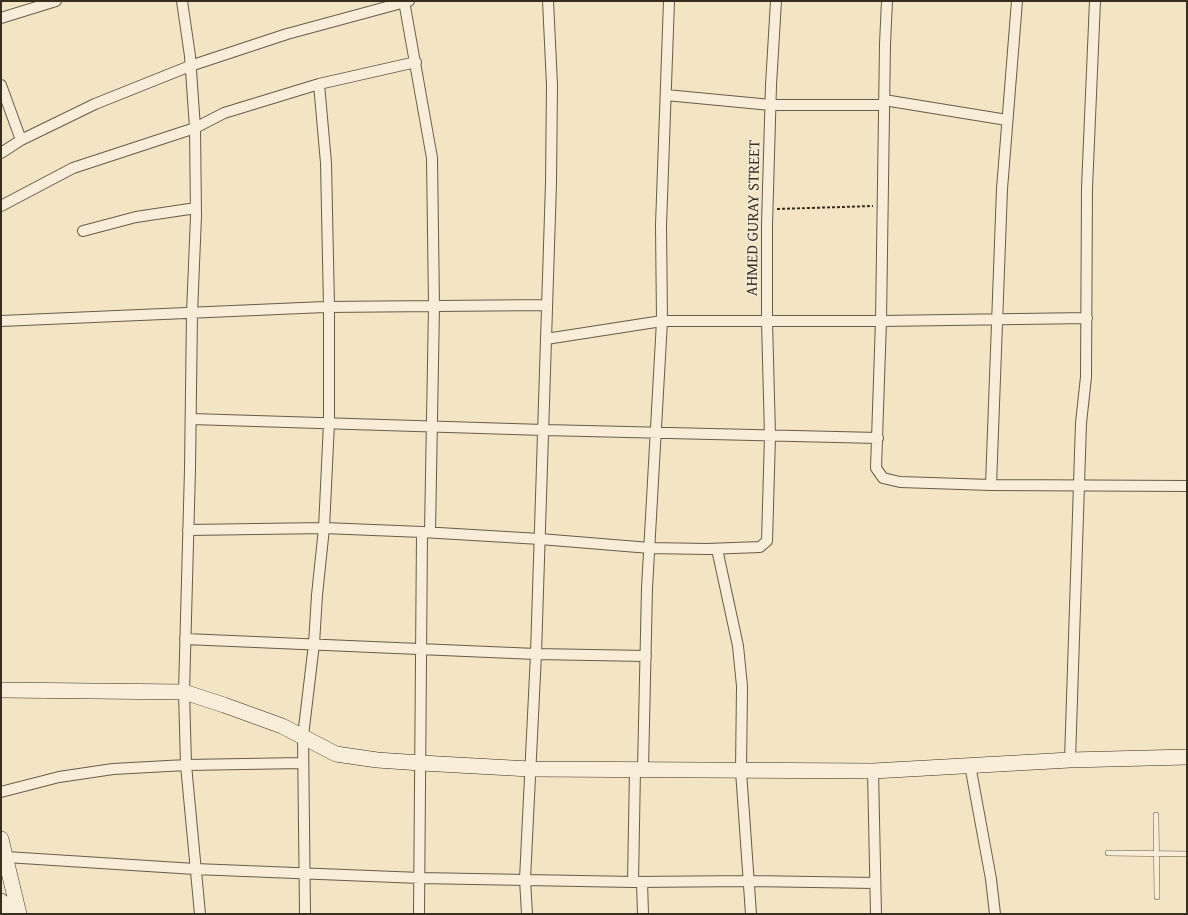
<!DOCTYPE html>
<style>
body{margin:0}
#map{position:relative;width:1188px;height:915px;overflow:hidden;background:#f3e4c4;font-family:"Gentium Book Plus",serif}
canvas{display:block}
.frame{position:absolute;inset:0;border:2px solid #382e20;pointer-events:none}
</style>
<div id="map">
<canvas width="1188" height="915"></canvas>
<div class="frame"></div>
</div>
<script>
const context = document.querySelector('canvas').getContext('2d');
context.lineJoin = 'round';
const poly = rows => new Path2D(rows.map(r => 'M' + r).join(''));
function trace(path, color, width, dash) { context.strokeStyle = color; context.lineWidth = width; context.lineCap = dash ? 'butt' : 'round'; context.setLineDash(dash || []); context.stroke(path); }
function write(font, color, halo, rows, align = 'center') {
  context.font = font + ' "Gentium Book Plus",serif'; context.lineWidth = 3; context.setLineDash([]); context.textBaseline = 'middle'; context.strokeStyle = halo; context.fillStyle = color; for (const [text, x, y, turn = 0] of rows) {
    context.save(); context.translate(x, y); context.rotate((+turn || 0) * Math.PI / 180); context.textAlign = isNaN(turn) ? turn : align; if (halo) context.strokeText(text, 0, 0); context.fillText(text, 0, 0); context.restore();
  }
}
const path = poly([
 [777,209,873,206]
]);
const lane = poly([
 [1156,815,1157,897],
 [1108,853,1187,854]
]);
const street = poly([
 [182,1,190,56,195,128,196,216,192,313,190,469,184,692,186,765,200,914],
 [404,1,432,158,434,306,430,532],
 [887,1,885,44,881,321,876,468,883,478,900,482,991,485,1187,486],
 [1,18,56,1],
 [1,85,21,140],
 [666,95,771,105,884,105],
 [884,100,1007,120],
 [1,153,21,140,95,104,190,66,287,34,409,1],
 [1,206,73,168,195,128,224,113,319,84,416,62],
 [83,231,136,217,196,208],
 [1,321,325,307,547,305],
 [546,339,662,321,881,321,1087,318],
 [191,419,544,430,878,438],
 [991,485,1002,189,1017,1],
 [188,530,324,528,422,532,540,539,650,548,707,549,760,547,767,541,770,436,767,321,767,225,771,85,776,1],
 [717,549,738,646,742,686,741,771,751,914],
 [185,639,536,654,646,656],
 [1070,760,1081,423,1086,377,1087,188,1095,1],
 [970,765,991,879,995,914],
 [643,769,647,588,662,321,661,225,669,1],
 [873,771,876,914],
 [1,792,59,777,113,769,186,765,302,763],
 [6,857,195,869,420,878,633,882,750,881,875,883],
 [633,882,635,769],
 [642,882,643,914],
 [305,914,303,736,314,644,317,595,324,528,329,423,329,307,326,163,319,84],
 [419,914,422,532],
 [527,914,525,879,536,654,551,183,552,85,548,1]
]);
const secondary = poly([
 [1,690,184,692,224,705,282,726,336,754,377,760,421,763,530,769,873,771,1070,760,1187,757],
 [1,839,19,914],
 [1,901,4,914]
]);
const streetNames = [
 ["AHMED GURAY STREET",754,218,-89]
];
trace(lane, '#675c49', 6);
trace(street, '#675c49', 12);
trace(secondary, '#382e20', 16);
trace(path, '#382e20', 2, [3, 2]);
trace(lane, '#f7edd9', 5);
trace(street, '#f7edd9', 10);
trace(secondary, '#f7edd9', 15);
write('16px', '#382e20', '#f7edd9', streetNames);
</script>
